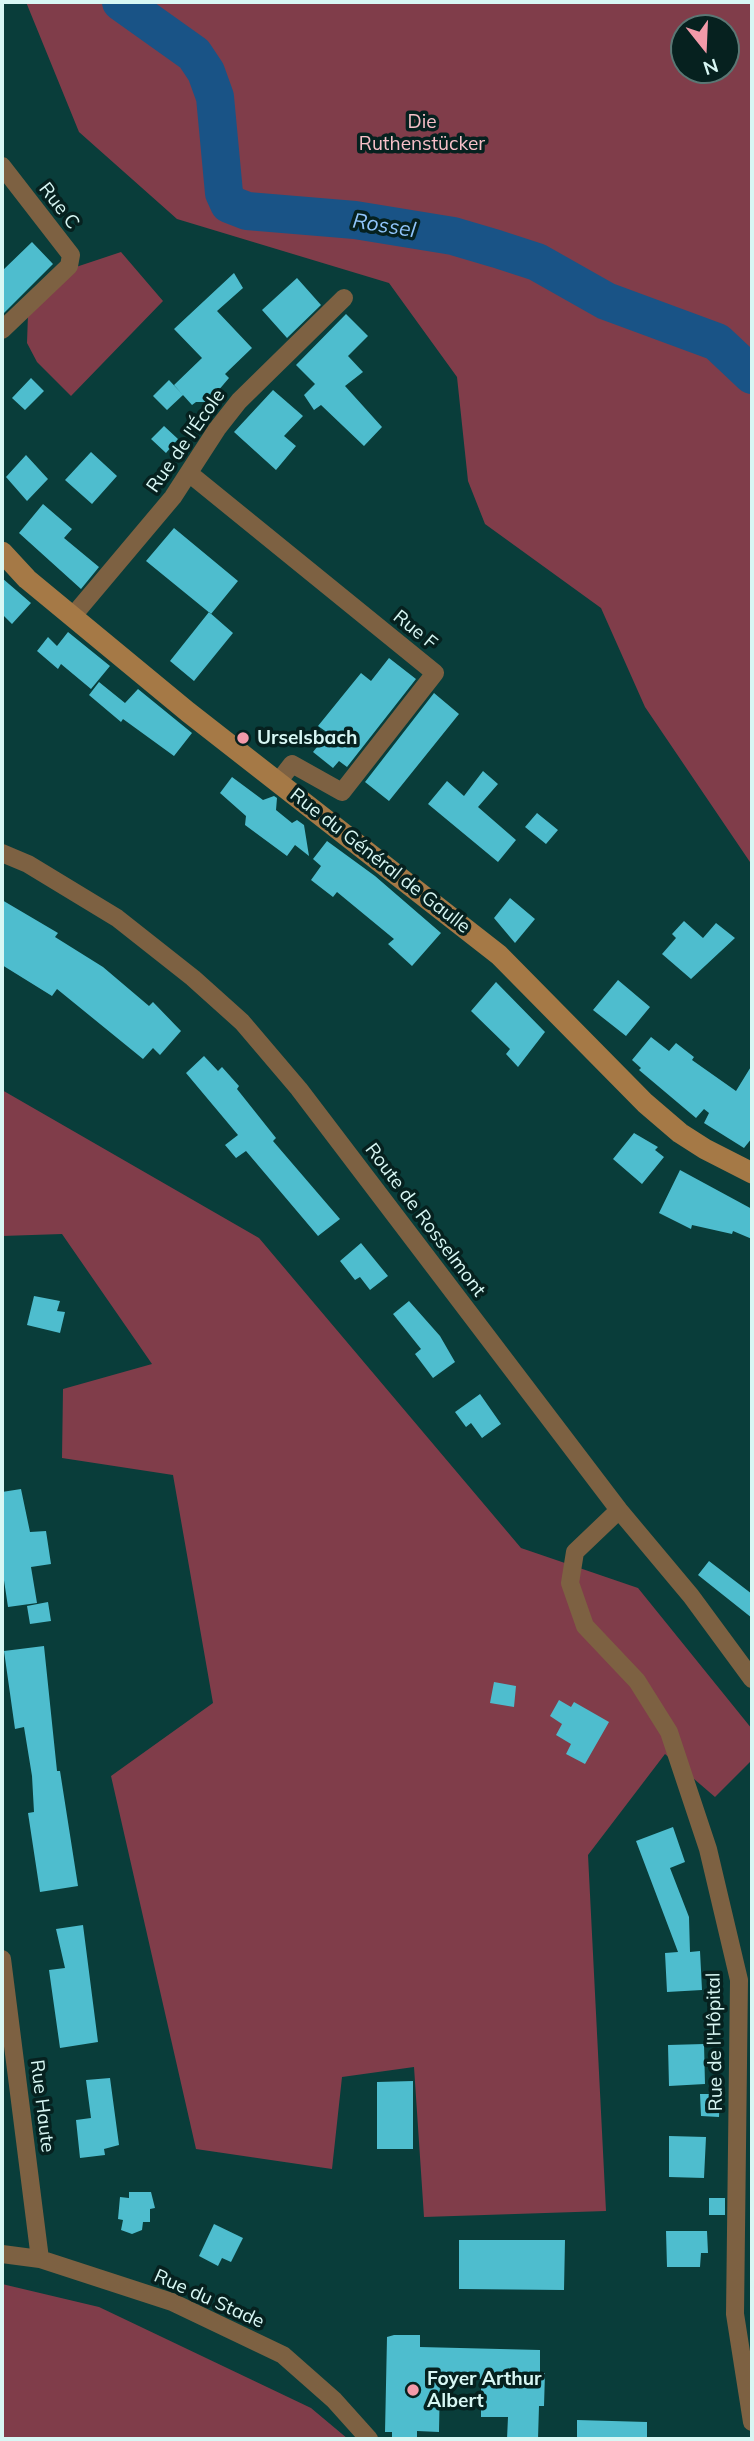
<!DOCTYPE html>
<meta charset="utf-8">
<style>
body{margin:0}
#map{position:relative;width:754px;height:2441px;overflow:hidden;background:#093d3a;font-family:Mulish,sans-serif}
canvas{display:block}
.frame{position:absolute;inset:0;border:4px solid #d8f7f4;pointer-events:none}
.north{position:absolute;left:670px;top:14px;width:70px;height:70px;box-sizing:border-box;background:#06211f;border:2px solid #5a7774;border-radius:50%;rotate:162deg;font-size:19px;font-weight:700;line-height:28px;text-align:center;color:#d8f7f4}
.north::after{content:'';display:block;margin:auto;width:24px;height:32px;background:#f39aa9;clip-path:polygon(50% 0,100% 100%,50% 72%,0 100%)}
</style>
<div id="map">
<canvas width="754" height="2441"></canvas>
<div class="frame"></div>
<div class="north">N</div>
</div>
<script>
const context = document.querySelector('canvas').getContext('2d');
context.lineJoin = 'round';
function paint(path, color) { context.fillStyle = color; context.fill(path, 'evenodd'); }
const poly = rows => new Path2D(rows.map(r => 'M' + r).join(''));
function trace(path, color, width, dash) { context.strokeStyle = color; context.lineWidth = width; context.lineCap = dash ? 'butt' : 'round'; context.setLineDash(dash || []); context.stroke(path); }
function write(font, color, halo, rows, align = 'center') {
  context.font = font + ' Mulish,sans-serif'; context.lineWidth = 7; context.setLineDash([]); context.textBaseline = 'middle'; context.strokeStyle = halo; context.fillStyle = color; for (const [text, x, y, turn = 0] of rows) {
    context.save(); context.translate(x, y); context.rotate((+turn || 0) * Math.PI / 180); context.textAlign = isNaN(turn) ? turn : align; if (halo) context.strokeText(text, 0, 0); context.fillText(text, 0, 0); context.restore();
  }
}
const green = poly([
 [26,2,752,2,752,865,645,707,601,608,485,524,468,481,457,377,389,283,177,219,79,132],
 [684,28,726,28,726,70,684,70],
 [121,252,163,301,71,396,37,362,27,343,28,314,73,268],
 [2,1090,259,1238,521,1548,638,1588,752,1729,752,1760,715,1797,665,1754,588,1855,606,2211,424,2217,414,2067,342,2077,332,2169,196,2149,111,1776,213,1703,173,1475,62,1458,63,1389,152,1364,62,1234,2,1236],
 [2,2284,99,2307,311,2408,348,2439,2,2439]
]);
const river = poly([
 [121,2,194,54,206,72,215,97,224,193,229,204,247,211,355,220,453,236,497,249,537,262,606,301,717,342,752,375]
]);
const building = poly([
 [32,242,53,264,2,315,2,271],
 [234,273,243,288,217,311,252,348,225,374,229,378,217,392,216,402,196,402,192,405,174,385,202,358,174,329],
 [297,278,321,305,287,338,262,310],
 [346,314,368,336,348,356,363,372,345,386,382,427,364,446,321,405,314,410,304,395,315,384,296,365],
 [31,378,44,391,25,410,12,398],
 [169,380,183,395,167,410,153,396],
 [273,390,303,416,284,436,296,446,276,470,234,432],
 [164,426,178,439,166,453,151,439],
 [91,452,117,476,92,504,65,480],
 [26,455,48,479,27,501,6,477],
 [43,504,72,529,64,538,99,567,81,589,19,533],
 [174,528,238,581,211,614,146,561],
 [2,578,31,603,12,624,2,614],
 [209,612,233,633,194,681,170,661],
 [68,632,110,666,91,689,61,664,58,669,37,651,48,637,57,646],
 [389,658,416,679,347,767,339,761,333,768,313,752,328,733,318,726,361,673,371,681],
 [99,682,125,703,138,689,192,733,174,756,123,719,121,722,89,695],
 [434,693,459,714,389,801,365,782],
 [483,771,498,784,478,807,516,840,498,862,428,804,447,781,464,796],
 [232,777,263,800,274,796,277,798,276,810,292,823,297,820,304,825,309,856,295,845,287,856,245,825,246,816,220,793],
 [537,813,558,830,546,844,525,827],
 [327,841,375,876,441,933,412,966,388,944,394,939,337,892,333,897,311,880,321,866,313,859],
 [510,898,535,919,515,943,494,918],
 [2,900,58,933,55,937,103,967,149,1006,153,1002,181,1031,160,1055,153,1048,143,1059,57,989,52,996,2,965],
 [684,921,703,938,716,923,735,938,691,979,662,954,676,938,672,934],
 [618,980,650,1007,626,1036,593,1010],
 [496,982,545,1032,518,1067,506,1054,510,1049,471,1011],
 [651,1037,669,1051,676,1043,694,1057,692,1060,736,1091,752,1065,752,1138,744,1148,704,1123,709,1113,704,1109,696,1118,639,1070,641,1068,632,1060],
 [204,1056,218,1071,222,1067,239,1086,237,1089,276,1138,273,1141,340,1219,318,1236,246,1151,236,1158,225,1145,238,1135,186,1073],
 [634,1133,658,1147,655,1150,664,1157,642,1184,613,1159],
 [680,1170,752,1209,752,1239,733,1231,732,1234,692,1225,691,1229,659,1213],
 [361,1243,388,1276,370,1290,360,1277,355,1280,340,1261],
 [34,1296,60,1301,57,1311,65,1312,60,1333,27,1325],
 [409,1301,440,1336,455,1362,433,1378,415,1354,421,1349,393,1314],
 [480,1394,501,1424,482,1438,471,1423,466,1427,455,1412],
 [21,1489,30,1532,46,1531,51,1564,31,1567,37,1603,8,1607,2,1567,2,1492],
 [709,1561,752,1594,752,1618,698,1575],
 [48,1602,51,1621,30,1624,27,1606],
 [44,1646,57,1771,60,1771,78,1886,40,1892,28,1813,34,1812,32,1776,24,1727,15,1729,4,1651],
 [494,1682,516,1686,514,1707,490,1703],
 [559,1700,571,1707,574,1702,609,1722,585,1764,566,1754,571,1744,556,1735,562,1724,550,1716],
 [673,1827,685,1862,670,1868,689,1917,690,1952,700,1951,702,1990,667,1992,665,1953,678,1952,636,1841],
 [83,1925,98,2042,60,2048,49,1970,65,1968,56,1929],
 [704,2044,705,2084,669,2086,668,2045],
 [110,2078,119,2145,104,2149,105,2155,80,2158,76,2120,91,2118,86,2080],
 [413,2081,413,2149,377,2149,377,2082],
 [700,2094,720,2094,719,2117,701,2116],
 [669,2136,706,2137,704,2178,669,2177],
 [129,2192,151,2192,155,2208,150,2209,150,2222,143,2222,142,2230,132,2234,121,2230,123,2220,118,2219,120,2197,129,2198],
 [709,2198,725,2198,725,2215,709,2215],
 [214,2224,243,2238,231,2262,222,2258,218,2266,199,2256],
 [666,2231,707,2231,708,2253,701,2253,700,2267,667,2267],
 [459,2240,565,2240,564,2290,459,2289],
 [394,2335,420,2335,420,2347,540,2350,540,2373,545,2373,544,2406,539,2406,538,2439,507,2439,508,2417,481,2417,481,2379,440,2379,439,2432,417,2431,417,2439,392,2439,392,2432,385,2432,387,2337],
 [577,2420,647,2422,647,2439,577,2439]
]);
const street = poly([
 [2,166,71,255,69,266,2,330],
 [190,474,435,673,342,792,292,764,278,782],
 [72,617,173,497,217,429,239,401,344,298],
 [2,853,28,864,117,918,193,978,242,1022,299,1089,619,1510,691,1596,752,1679],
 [619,1510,575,1552,570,1583,585,1626,637,1681,669,1732,708,1849,739,1980,735,2314,752,2422],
 [2,1959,40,2259],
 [2,2254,40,2259,172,2302,283,2355,334,2400,369,2439]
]);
const secondary = poly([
 [2,552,27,579,188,712,499,955,645,1103,680,1133,705,1149,752,1173]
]);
const markers = [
 [243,738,7,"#f39aa9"],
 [413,2390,7,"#f39aa9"]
];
const parkNames = [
 ["Die",422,122],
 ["Ruthenstücker",422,144]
];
const streetNames = [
 ["Rue C",59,206,52],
 ["Rue de l'École",186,441,-55],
 ["Rue F",415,630,39],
 ["Rue du Général de Gaulle",380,861,38],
 ["Route de Rosselmont",425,1220,53],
 ["Rue de l'Hôpital",715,2042,-91],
 ["Rue Haute",42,2106,83],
 ["Rue du Stade",209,2299,24]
];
const poiNames = [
 ["Urselsbach",257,738],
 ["Foyer Arthur",427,2379],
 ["Albert",427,2401]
];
const waterNames = [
 ["Rossel",384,226,9]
];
paint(green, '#803d4a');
trace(river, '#195386', 38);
paint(building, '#4ebdce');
trace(street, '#7d6142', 18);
trace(secondary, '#a57946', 21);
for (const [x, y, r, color] of markers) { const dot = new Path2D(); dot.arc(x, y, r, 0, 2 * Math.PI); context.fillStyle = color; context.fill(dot); trace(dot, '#06211f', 2.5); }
write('19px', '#f7c0c8', '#06211f', parkNames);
write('19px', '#d8f7f4', '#06211f', streetNames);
write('bold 19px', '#d8f7f4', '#06211f', poiNames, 'left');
write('italic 21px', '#90c5fb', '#06211f', waterNames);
</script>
